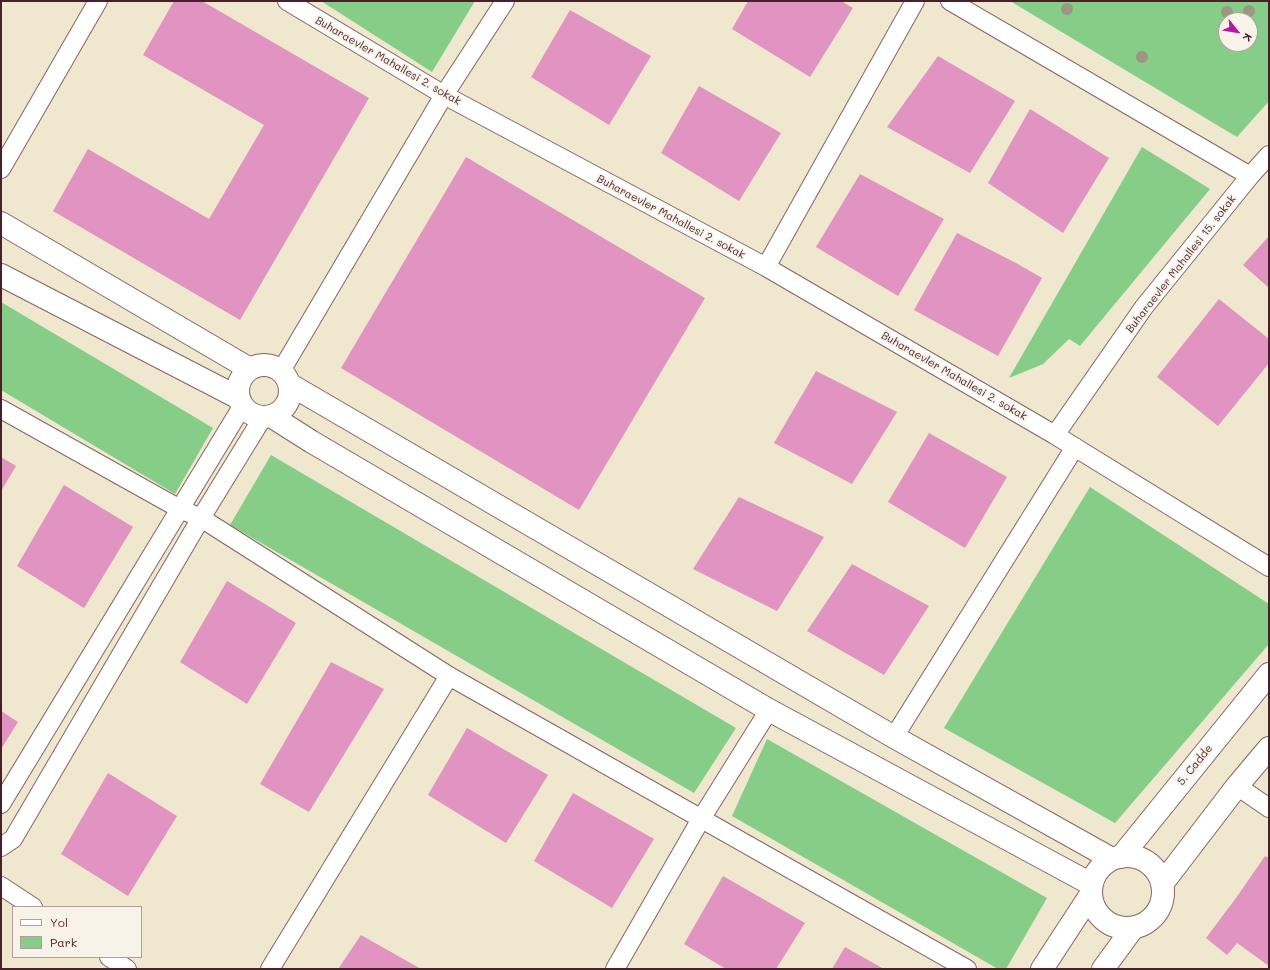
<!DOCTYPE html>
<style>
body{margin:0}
#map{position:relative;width:1270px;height:970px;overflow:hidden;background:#efe7ce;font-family:Mali,sans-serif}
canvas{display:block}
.frame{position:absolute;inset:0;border:2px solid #4a1f2b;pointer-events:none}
.legend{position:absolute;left:12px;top:906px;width:130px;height:52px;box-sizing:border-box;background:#f7f3e8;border:1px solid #b29e9c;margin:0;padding:5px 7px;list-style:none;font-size:12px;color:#4a1f2b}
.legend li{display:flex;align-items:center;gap:8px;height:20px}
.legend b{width:20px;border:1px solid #b29e9c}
.north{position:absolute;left:1218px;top:12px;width:40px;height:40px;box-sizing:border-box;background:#f7f3e8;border:1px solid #b29e9c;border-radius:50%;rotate:120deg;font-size:11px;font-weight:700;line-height:16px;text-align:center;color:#4a1f2b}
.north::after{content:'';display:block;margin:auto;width:14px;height:18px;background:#b5179e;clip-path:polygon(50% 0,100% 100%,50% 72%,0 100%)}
</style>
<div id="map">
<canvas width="1270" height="970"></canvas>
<div class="frame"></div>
<ul class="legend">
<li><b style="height:5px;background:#fff"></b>Yol</li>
<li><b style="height:11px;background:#86cd88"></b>Park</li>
</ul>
<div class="north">K</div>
</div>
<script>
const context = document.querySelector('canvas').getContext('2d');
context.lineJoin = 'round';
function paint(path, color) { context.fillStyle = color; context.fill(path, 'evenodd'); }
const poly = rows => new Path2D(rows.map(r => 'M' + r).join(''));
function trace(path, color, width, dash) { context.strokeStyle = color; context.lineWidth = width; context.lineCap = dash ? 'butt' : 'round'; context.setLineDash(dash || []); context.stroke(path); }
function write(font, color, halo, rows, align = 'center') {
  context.font = font + ' Mali,sans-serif'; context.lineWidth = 3.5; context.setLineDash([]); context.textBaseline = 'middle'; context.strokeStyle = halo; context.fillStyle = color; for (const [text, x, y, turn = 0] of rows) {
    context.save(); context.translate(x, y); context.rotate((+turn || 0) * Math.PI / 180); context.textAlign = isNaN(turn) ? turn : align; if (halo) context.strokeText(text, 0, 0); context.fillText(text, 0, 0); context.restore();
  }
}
const green = poly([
 [321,1,475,1,432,72],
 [1010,1,1269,1,1269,101,1237,137],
 [1226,20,1250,20,1250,44,1226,44],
 [1142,147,1210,189,1080,346,1069,339,1043,364,1009,378],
 [1,302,213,428,175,494,1,390],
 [271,455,736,728,694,793,230,525],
 [1090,487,1269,604,1269,644,1115,823,944,728],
 [767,739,1047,898,1006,969,998,969,732,816]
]);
const building = poly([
 [174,1,202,1,369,98,240,320,53,211,88,149,209,219,264,125,143,55],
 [748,1,841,1,853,8,810,77,732,29],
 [570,10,651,56,609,125,531,77],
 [938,56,1015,101,970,173,887,127],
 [699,86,781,133,739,201,661,153],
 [1030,109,1109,158,1063,233,988,183],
 [466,157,705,298,579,510,341,368],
 [860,174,944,219,898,296,816,247],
 [957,233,1016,263,1042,278,998,356,914,310],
 [1269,236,1269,288,1243,265],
 [1219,299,1269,339,1269,363,1218,426,1157,377],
 [816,371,897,412,852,484,774,443],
 [929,433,1007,477,965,548,888,502],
 [1,457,16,466,1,491],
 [64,485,133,527,84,608,17,566],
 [739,497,824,537,777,611,693,569],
 [852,564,929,606,884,675,807,631],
 [227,581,296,623,247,704,180,662],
 [331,662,384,689,309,812,260,784],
 [1,711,18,722,1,749],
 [467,728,548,775,506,843,428,795],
 [108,773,177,816,128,896,61,854],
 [573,793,654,839,612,908,534,861],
 [1265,856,1269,858,1269,966,1237,943,1227,955,1206,938,1236,898],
 [723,876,805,923,776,969,726,969,684,944],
 [361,935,421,969,338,969],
 [845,947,884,969,832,969]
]);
const minor = poly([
 [287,1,444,95,766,267,1055,435,1269,567],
 [950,1,1250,176],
 [1,169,98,1],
 [766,267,915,1],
 [281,371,444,95,505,1],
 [1,409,180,509,201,518,449,676,967,969],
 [1055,435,1144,307,1250,176,1269,155],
 [894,737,1075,447],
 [1237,786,1269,808],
 [1,804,243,405],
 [1,847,13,839,201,518,263,417],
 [1,886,33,907],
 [109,957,127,969],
 [270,969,449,676],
 [615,969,701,819,769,710]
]);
const tertiary = poly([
 [1,223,250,369],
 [1,275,239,398],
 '238 391a26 26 0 1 1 52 0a26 26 0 1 1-52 0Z',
 [289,384,894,737,1112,859],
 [271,416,312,442,769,710,1091,884],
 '1091 892a36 36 0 1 1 72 0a36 36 0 1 1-72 0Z',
 [1121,857,1269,674],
 [1162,884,1237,786,1269,748],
 [1042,969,1091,894],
 [1103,969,1133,928]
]);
const trees = [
 [1067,9],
 [1249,11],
 [1227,12],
 [1142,57]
];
const streetNames = [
 ["Buharaevler Mahallesi 2. sokak",388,61,30],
 ["Buharaevler Mahallesi 2. sokak",671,217,28],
 ["Buharaevler Mahallesi 15. sokak",1181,264,-52],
 ["Buharaevler Mahallesi 2. sokak",954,376,30],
 ["5. Cadde",1195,765,-51]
];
paint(green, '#86cd88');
paint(building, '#e193c1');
trace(minor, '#846564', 20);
trace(tertiary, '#846564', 24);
trace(minor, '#fff', 18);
trace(tertiary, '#fff', 22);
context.fillStyle = '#9e9684';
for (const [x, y] of trees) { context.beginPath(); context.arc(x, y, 6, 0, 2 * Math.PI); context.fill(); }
write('11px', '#4a1f2b', '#f7f3e8', streetNames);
</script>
